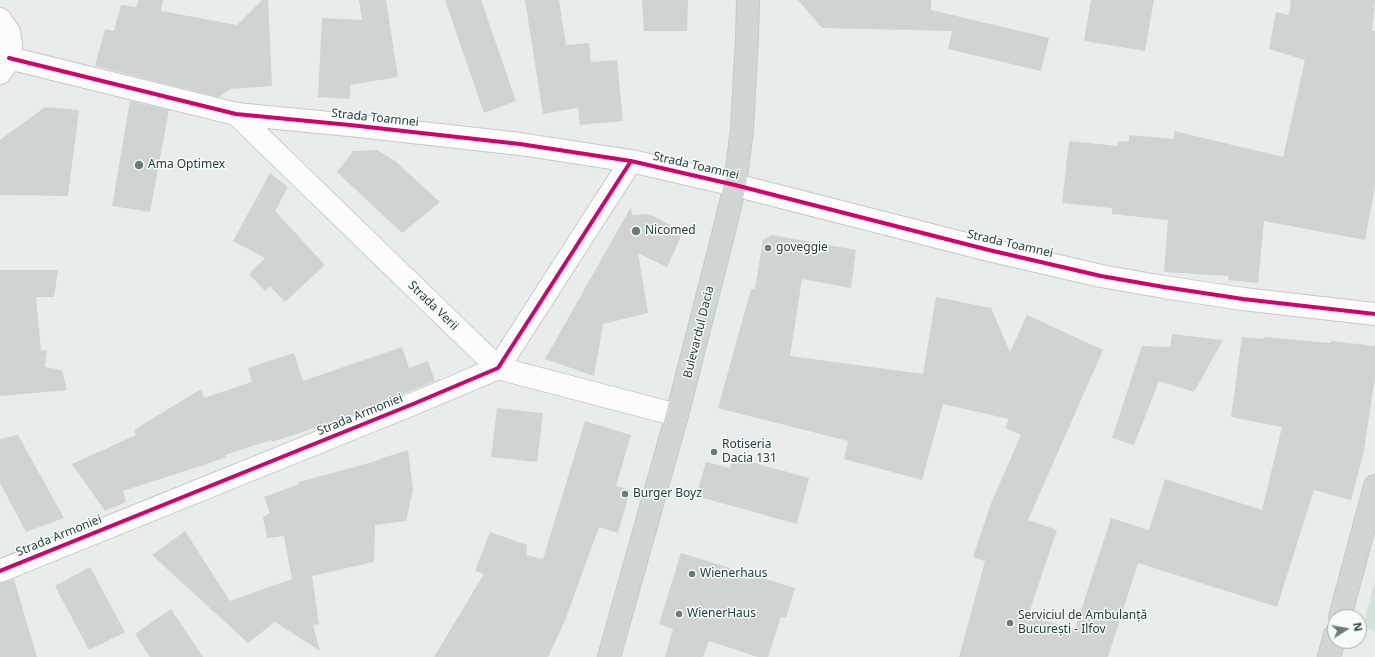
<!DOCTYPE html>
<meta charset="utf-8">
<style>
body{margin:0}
#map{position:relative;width:1375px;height:657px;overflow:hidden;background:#e8ecea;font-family:"Noto Sans",sans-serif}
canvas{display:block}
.north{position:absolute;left:1327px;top:609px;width:40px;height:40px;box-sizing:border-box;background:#f6faf9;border:1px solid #a2afad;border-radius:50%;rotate:79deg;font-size:11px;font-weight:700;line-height:16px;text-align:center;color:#253f3b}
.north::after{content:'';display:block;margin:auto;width:14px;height:18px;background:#697c78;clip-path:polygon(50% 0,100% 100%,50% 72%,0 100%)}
</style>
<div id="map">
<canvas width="1375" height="657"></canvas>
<div class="north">N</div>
</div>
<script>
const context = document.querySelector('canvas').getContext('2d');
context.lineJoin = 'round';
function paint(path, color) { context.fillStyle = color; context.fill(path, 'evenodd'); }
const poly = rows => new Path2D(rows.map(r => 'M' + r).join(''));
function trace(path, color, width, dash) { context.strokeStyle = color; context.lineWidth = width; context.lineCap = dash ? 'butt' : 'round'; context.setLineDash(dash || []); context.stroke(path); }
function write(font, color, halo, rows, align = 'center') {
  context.font = font + ' "Noto Sans",sans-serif'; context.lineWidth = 3; context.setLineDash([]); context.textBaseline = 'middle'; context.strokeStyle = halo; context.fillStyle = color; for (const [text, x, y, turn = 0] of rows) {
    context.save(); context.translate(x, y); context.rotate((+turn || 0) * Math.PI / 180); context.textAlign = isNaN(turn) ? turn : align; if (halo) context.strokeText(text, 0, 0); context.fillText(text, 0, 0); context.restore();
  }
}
const green = poly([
 [1375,581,1375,632,1363,626]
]);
const building = poly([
 [139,0,163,0,161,11,237,25,262,0,268,0,272,86,231,89,218,97,95,66,105,29,114,31,121,5,136,7],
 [359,0,386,0,398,77,350,85,350,99,318,97,322,18,362,20],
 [445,0,481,0,516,101,484,113],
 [525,0,559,0,566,45,589,43,591,62,617,60,623,121,580,125,578,108,543,114],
 [642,0,688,0,687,31,644,31],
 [798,0,931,0,931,10,1049,38,1041,71,948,49,952,31,822,28],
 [1091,0,1154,0,1145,51,1084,41],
 [1291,0,1375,0,1372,31,1375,31,1375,186,1365,240,1264,221,1258,283,1228,280,1229,276,1164,272,1168,220,1112,214,1112,208,1062,203,1069,141,1118,146,1118,141,1129,142,1129,135,1174,139,1174,131,1283,157,1305,60,1269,49,1276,12,1289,15],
 [130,101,169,110,150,212,112,206],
 [45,107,79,110,68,196,0,195,0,140],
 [377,150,394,160,440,202,402,233,337,172,353,151],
 [270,173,288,187,275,211,325,265,285,302,270,286,265,291,249,274,265,258,233,241],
 [631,207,632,215,645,214,653,216,683,232,667,267,638,253,648,313,603,324,594,376,545,359],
 [772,235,856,250,851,288,802,279,790,356,923,374,936,297,991,308,1010,352,1027,315,1103,350,1028,520,1057,530,1028,616,1075,629,1111,518,1149,530,1165,479,1262,510,1282,427,1231,417,1242,337,1264,339,1264,337,1330,343,1331,341,1375,346,1375,377,1364,451,1351,500,1314,490,1277,607,1138,563,1108,657,959,657,985,561,973,557,992,501,1021,435,1005,428,1009,419,943,404,922,480,844,459,848,441,718,408,751,289,755,289,763,240],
 [0,270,58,270,54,297,36,297,41,351,47,350,45,367,62,370,67,390,0,396],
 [1172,334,1223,340,1194,392,1159,381,1134,445,1112,438,1142,346,1170,347],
 [402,347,409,368,428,361,435,381,339,420,272,442,271,440,225,455,226,457,210,463,123,491,126,502,105,511,72,464,136,435,134,430,201,389,204,398,252,382,248,368,294,353,303,381],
 [497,408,543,413,537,462,491,457],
 [585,421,631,435,616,486,630,490,618,533,599,527,564,623,548,657,434,657,484,574,475,571,490,532,527,545,526,555,543,559],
 [18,435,64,518,26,532,0,483,0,439],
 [408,450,413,490,406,521,375,525,374,562,312,576,319,624,313,625,320,651,275,622,248,643,152,555,185,531,230,601,292,579,284,536,267,538,263,517,270,513,264,497,299,484,299,482,380,460,380,459],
 [733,457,809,478,797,524,696,496,706,462,730,468],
 [681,553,795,588,786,618,781,617,768,657,758,657,709,641,703,657,665,657,673,629,659,624],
 [90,567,125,632,89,650,55,586],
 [14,579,25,617,37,657,0,657,0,583],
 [171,609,203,657,150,657,135,634]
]);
const minor = poly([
 [0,19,9,32,11,45,10,54,8,62,0,73],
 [9,58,236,114,350,125,520,144,631,161,735,185,989,250,1101,276,1164,287,1243,299,1375,314],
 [236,114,498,368,677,415],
 [0,571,413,404,498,368,631,161]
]);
const major = poly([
 [1340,617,1375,486],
 [609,657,677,415,723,235,735,185,742,129,747,37,748,0],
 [1329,657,1335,635]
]);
const cycleway = poly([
 [9,58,236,114,350,125,520,144,631,161,735,185,989,250,1101,276,1164,287,1243,299,1375,314],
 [0,571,413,404,498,368,631,161]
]);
const markers = [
 [139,165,5,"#697c78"],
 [636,231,5,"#697c78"],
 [768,248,4,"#697c78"],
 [714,452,4,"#697c78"],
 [625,494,4,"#697c78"],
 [692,574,4,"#697c78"],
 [679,614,4,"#697c78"],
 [1010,623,4,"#697c78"]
];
const streetNames = [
 ["Strada Toamnei",375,118,6],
 ["Strada Toamnei",696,166,13],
 ["Strada Toamnei",1010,244,13],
 ["Strada Verii",433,306,44],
 ["Bulevardul Dacia",699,332,-76],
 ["Strada Armoniei",360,415,-22],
 ["Strada Armoniei",59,536,-22]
];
const poiNames = [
 ["Ama Optimex",148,165],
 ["Nicomed",645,231],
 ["goveggie",776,248],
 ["Rotiseria",722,445],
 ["Dacia 131",722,459],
 ["Burger Boyz",633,494],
 ["Wienerhaus",700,574],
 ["WienerHaus",687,614],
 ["Serviciul de Ambulanță",1018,616],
 ["București - Ilfov",1018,630]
];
paint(green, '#d2e4d9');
paint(building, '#cfd3d2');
trace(minor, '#c5c9c7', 24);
trace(major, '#c3cac9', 24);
trace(minor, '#fcfcfc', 22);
trace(major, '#d0d6d5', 22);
trace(cycleway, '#d6006c', 4);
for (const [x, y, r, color] of markers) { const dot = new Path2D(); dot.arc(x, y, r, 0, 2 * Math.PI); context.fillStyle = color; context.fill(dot); trace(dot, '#f6faf9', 1.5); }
write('12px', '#253f3b', '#f6faf9', streetNames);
write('12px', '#253f3b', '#f6faf9', poiNames, 'left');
</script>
